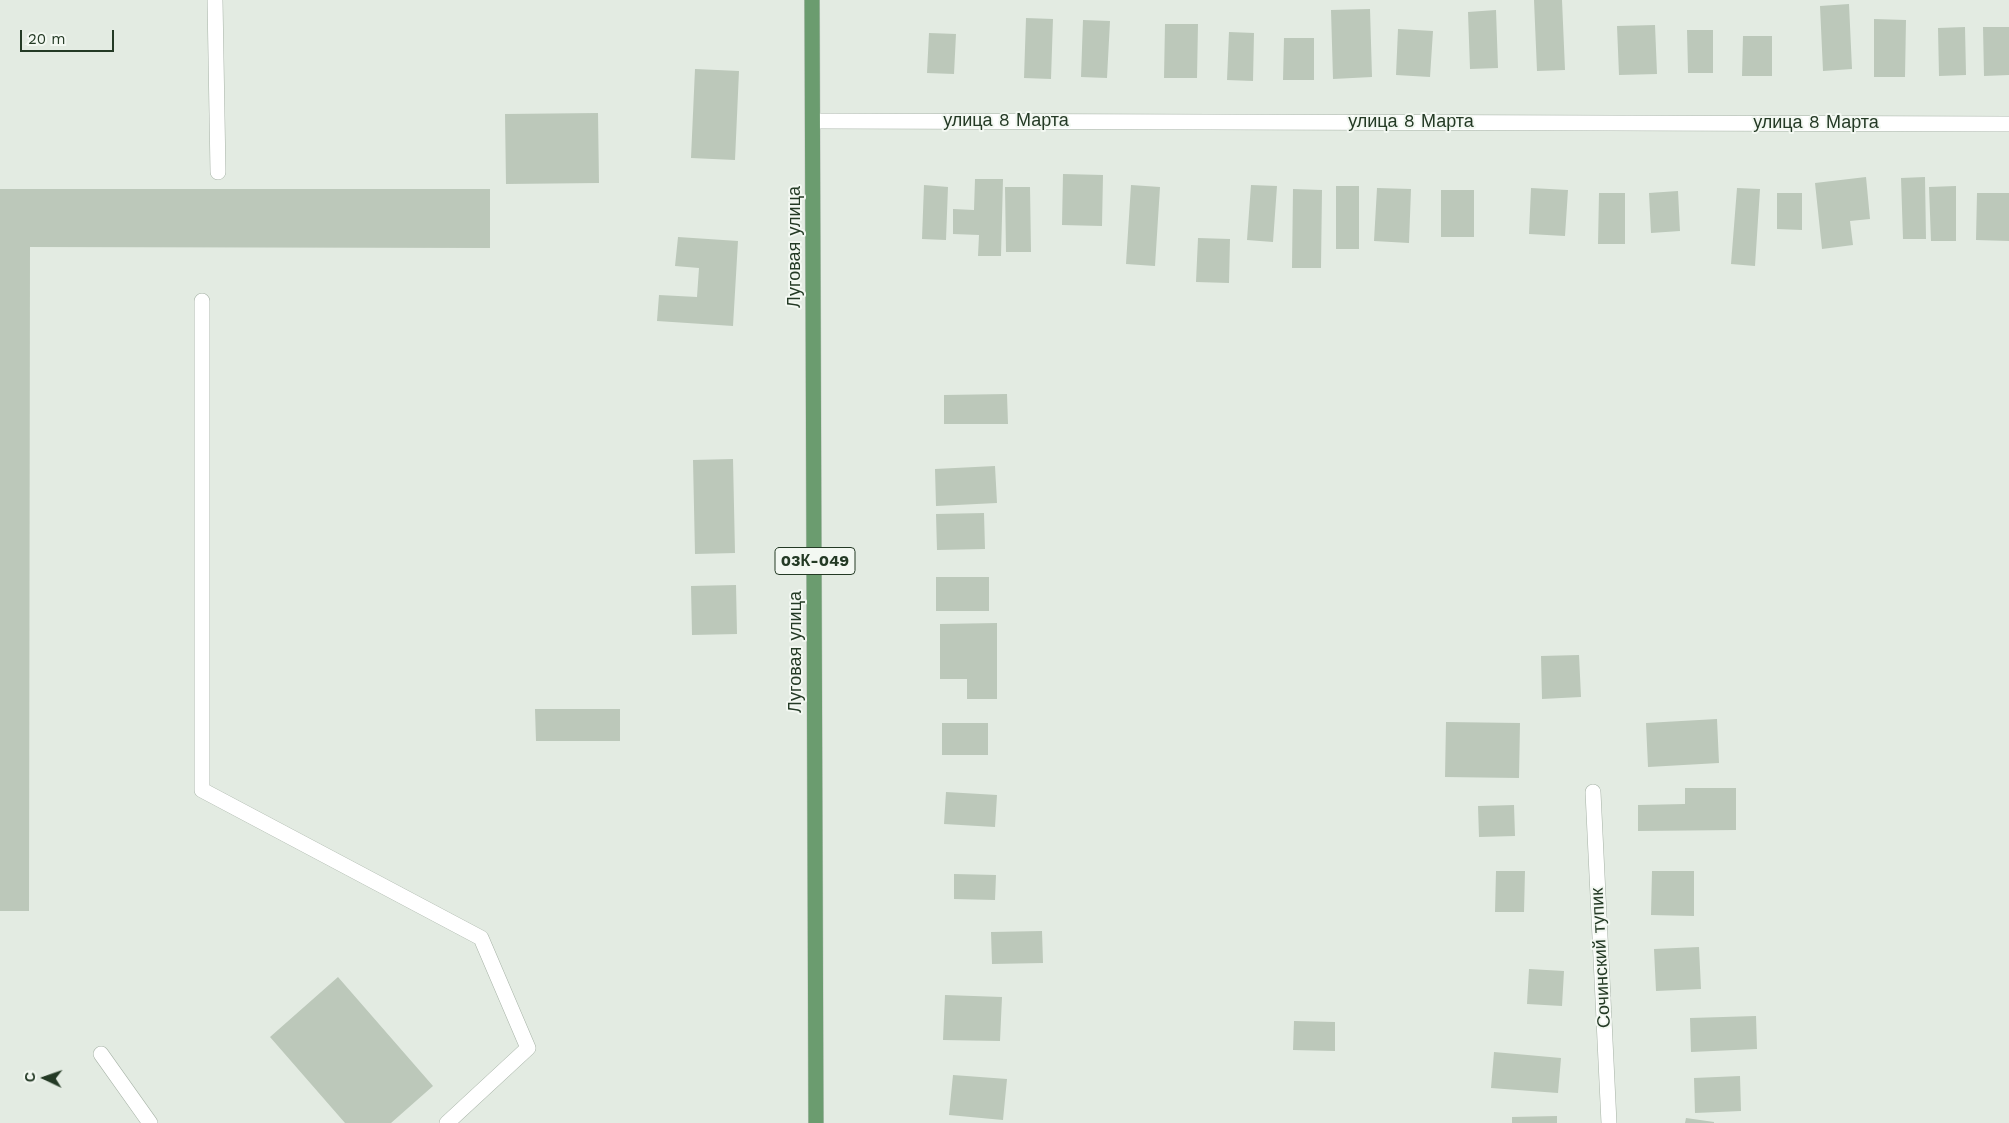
<!DOCTYPE html>
<meta charset="utf-8">
<style>
body{margin:0}
#map{position:relative;width:2009px;height:1123px;overflow:hidden;background:#e3ebe2;font-family:"Work Sans",sans-serif}
canvas{display:block}
.north{position:absolute;left:20px;top:1053px;width:50px;height:50px;-webkit-text-stroke:4px #f3f8f2;paint-order:stroke;rotate:273deg;font-size:14px;font-weight:700;line-height:20px;text-align:center;color:#243a25}
.north::after{content:'';display:block;margin:auto;width:18px;height:22px;background:#243a25;clip-path:polygon(50% 0,100% 100%,50% 72%,0 100%)}
.scale{position:absolute;left:20px;top:30px;width:94px;height:22px;box-sizing:border-box;border:2px solid #243a25;border-top:0;padding-left:6px;font-size:15px;line-height:18px;white-space:nowrap;color:#243a25;-webkit-text-stroke:4px #f3f8f2;paint-order:stroke}
</style>
<div id="map">
<canvas width="2009" height="1123"></canvas>
<div class="north">С</div>
<div class="scale">20 m</div>
</div>
<script>
const context = document.querySelector('canvas').getContext('2d');
context.lineJoin = 'round';
function paint(path, color) { context.fillStyle = color; context.fill(path, 'evenodd'); }
const poly = rows => new Path2D(rows.map(r => 'M' + r).join(''));
function trace(path, color, width, dash) { context.strokeStyle = color; context.lineWidth = width; context.lineCap = dash ? 'butt' : 'round'; context.setLineDash(dash || []); context.stroke(path); }
function write(font, color, halo, rows, align = 'center') {
  context.font = font + ' "Work Sans",sans-serif'; context.lineWidth = 4; context.setLineDash([]); context.textBaseline = 'middle'; context.strokeStyle = halo; context.fillStyle = color; for (const [text, x, y, turn = 0] of rows) {
    context.save(); context.translate(x, y); context.rotate((+turn || 0) * Math.PI / 180); context.textAlign = isNaN(turn) ? turn : align; if (halo) context.strokeText(text, 0, 0); context.fillText(text, 0, 0); context.restore();
  }
}
const building = poly([
 [1534,0,1562,0,1565,70,1537,71],
 [1849,4,1852,69,1823,71,1820,6],
 [1370,9,1372,77,1333,79,1331,10],
 [1496,10,1498,68,1470,69,1468,12],
 [1026,18,1053,19,1051,79,1024,78],
 [1874,19,1906,20,1905,77,1874,77],
 [1083,20,1110,21,1107,78,1081,77],
 [1165,24,1198,24,1197,78,1164,78],
 [1655,25,1657,74,1619,75,1617,26],
 [1965,27,1966,75,1939,76,1938,28],
 [1983,27,2009,27,2009,75,1984,76],
 [1398,29,1433,31,1430,77,1396,75],
 [1687,30,1713,30,1713,73,1688,73],
 [1229,32,1254,33,1253,81,1227,80],
 [929,33,956,34,954,74,927,73],
 [1743,36,1772,36,1772,76,1742,76],
 [1284,38,1314,38,1314,80,1283,80],
 [695,69,739,71,735,160,691,158],
 [598,113,599,183,506,184,505,114],
 [1063,174,1103,175,1102,226,1062,225],
 [1866,177,1870,219,1850,221,1853,245,1822,249,1815,183],
 [1925,177,1926,239,1903,239,1901,178],
 [975,179,1003,179,1001,256,978,256,979,235,953,234,953,209,974,210],
 [924,185,948,187,946,240,922,239],
 [1131,185,1160,187,1155,266,1126,264],
 [1251,185,1277,186,1273,242,1247,240],
 [1336,186,1359,186,1359,249,1336,249],
 [1956,186,1956,241,1931,241,1929,187],
 [1005,187,1030,187,1031,252,1006,252],
 [1377,188,1411,189,1409,243,1374,241],
 [1531,188,1568,190,1565,236,1529,234],
 [1737,188,1760,189,1755,266,1731,264],
 [0,189,490,189,490,248,30,247,29,911,0,911],
 [1293,189,1322,190,1321,268,1292,268],
 [1441,190,1474,190,1474,237,1441,237],
 [1678,191,1680,231,1651,233,1649,193],
 [1599,193,1625,193,1625,244,1598,244],
 [1777,193,1802,193,1802,230,1777,229],
 [1977,193,2009,193,2009,241,1976,240],
 [678,237,738,241,733,326,657,321,659,295,697,297,699,268,675,266],
 [1198,238,1230,239,1229,283,1196,282],
 [1007,394,1008,424,944,424,944,395],
 [733,459,735,553,695,554,693,460],
 [995,466,997,503,936,506,935,469],
 [984,513,985,549,937,550,936,514],
 [936,577,989,577,989,611,936,611],
 [736,585,737,634,692,635,691,586],
 [997,623,997,699,967,699,967,679,940,679,940,624],
 [1579,655,1581,697,1542,699,1541,656],
 [535,709,620,709,620,741,536,741],
 [1717,719,1719,763,1648,767,1646,723],
 [1446,722,1520,723,1519,778,1445,777],
 [942,723,988,723,988,755,942,755],
 [1685,788,1736,788,1736,830,1638,831,1638,805,1685,804],
 [946,792,997,795,995,827,944,824],
 [1514,805,1515,836,1479,837,1478,806],
 [1496,871,1525,871,1524,912,1495,912],
 [1652,871,1694,871,1694,916,1651,915],
 [954,874,996,875,995,900,954,899],
 [1042,931,1043,963,992,964,991,932],
 [1699,947,1701,989,1656,991,1654,949],
 [1529,969,1564,971,1562,1006,1527,1004],
 [338,977,433,1086,391,1123,345,1123,270,1037],
 [945,995,1002,997,1000,1041,943,1040],
 [1756,1016,1757,1049,1691,1052,1690,1018],
 [1294,1021,1335,1022,1335,1051,1293,1050],
 [1494,1052,1561,1058,1558,1093,1491,1088],
 [953,1075,1007,1079,1003,1120,949,1115],
 [1740,1076,1741,1111,1695,1113,1694,1078],
 [1557,1116,1557,1123,1512,1123,1512,1117],
 [1686,1118,1714,1122,1714,1123,1685,1123]
]);
const minor = poly([
 [215,0,218,172],
 [814,121,2009,124],
 [202,301,202,790,481,938,528,1048,447,1123],
 [1593,792,1609,1123],
 [101,1054,150,1123]
]);
const major = poly([
 [812,0,816,1123]
]);
const shields = [
 [815,561,80]
];
const shieldNames = [
 ["03К-049",815,561]
];
const streetNames = [
 ["улица 8 Марта",1006,121],
 ["улица 8 Марта",1411,122],
 ["улица 8 Марта",1816,123],
 ["Луговая улица",795,247,-90],
 ["Луговая улица",796,652,-90],
 ["Сочинский тупик",1601,958,-93]
];
paint(building, '#bcc8ba');
trace(minor, '#a6b2a6', 16);
trace(major, '#c2c8c2', 16);
trace(minor, '#fff', 15);
trace(major, '#6b9c6f', 15);
for (const [x, y, w] of shields) { const box = new Path2D(); box.roundRect(x - w / 2, y - 13.5, w, 27, 4); context.fillStyle = '#f3f8f2'; context.fill(box); trace(box, '#243a25', 1); }
write('bold 16px', '#243a25', null, shieldNames);
write('18px', '#243a25', '#f3f8f2', streetNames);
</script>
